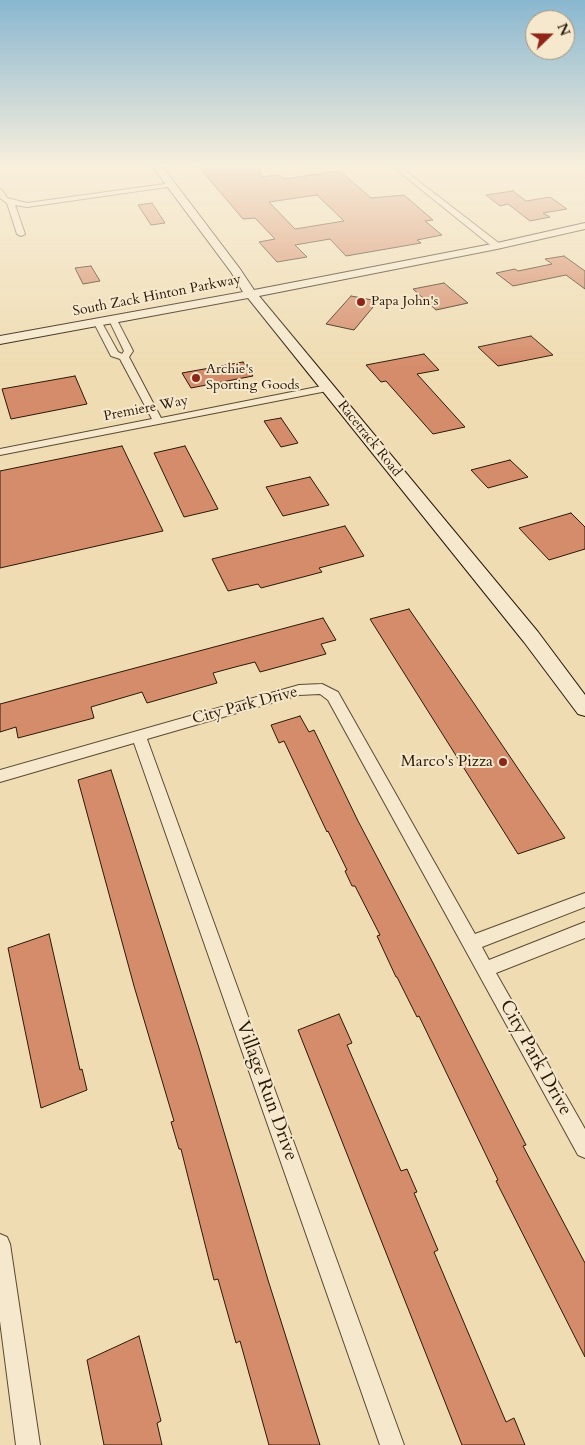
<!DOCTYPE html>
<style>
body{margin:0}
#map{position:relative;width:585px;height:1445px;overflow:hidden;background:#efdcb2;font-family:Cardo,serif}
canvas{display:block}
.north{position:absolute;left:525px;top:10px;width:50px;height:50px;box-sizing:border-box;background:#f5e8cd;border:1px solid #a4957e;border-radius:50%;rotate:68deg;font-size:14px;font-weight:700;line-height:20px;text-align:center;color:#2a1908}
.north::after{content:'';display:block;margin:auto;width:18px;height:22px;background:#8f2418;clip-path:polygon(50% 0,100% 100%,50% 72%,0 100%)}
</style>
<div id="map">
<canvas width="585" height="1445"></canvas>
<div class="north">N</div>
</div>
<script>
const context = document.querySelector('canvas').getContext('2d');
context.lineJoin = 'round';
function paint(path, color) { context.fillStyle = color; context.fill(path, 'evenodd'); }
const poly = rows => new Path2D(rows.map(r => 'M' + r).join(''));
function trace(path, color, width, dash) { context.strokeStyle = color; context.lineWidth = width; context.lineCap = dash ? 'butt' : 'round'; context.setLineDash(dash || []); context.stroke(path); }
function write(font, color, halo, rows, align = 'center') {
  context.font = font + ' Cardo,serif'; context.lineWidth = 4; context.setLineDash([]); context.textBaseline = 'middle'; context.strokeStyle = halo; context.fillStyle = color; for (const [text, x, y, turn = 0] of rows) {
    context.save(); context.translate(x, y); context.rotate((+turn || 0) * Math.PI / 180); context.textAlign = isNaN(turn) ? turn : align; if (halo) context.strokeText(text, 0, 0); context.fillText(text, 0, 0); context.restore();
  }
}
const building = poly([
 [198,166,260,166,261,177,279,175,284,179,340,171,371,198,404,195,433,220,425,221,442,235,417,240,421,243,346,256,330,239,295,245,307,257,277,262,259,242,275,239,255,218,243,219,198,166],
 [317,195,344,221,295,229,269,202,317,195],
 [513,191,526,201,550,197,567,209,543,213,550,217,530,221,508,204,500,206,486,195,513,191],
 [152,203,165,223,151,225,138,205,152,203],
 [564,256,585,271,585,289,566,275,513,286,496,273,515,269,518,271,552,264,545,259,564,256],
 [91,266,100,281,83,284,75,268,91,266],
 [444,283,468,303,436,310,413,289,444,283],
 [351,296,378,301,354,330,326,324,351,296],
 [531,336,553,355,498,366,478,347,531,336],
 [424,354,439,370,417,374,465,427,433,434,386,381,381,382,366,365,424,354],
 [243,362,253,376,191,388,182,373,243,362],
 [75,376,87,404,11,419,2,389,75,376],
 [281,418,298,443,281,447,264,421,281,418],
 [122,446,163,531,0,568,0,471,122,446],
 [185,446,218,509,184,517,154,453,185,446],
 [510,460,528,477,488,488,471,470,510,460],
 [310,477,329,505,283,516,266,487,310,477],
 [571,513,585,527,585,549,549,560,519,528,571,513],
 [345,526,364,556,319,568,322,572,261,588,258,584,228,591,212,559,345,526],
 [409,609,473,702,565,838,518,854,370,619,409,609],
 [323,618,336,640,321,644,326,654,260,672,255,662,239,666,213,673,217,683,147,703,142,692,91,707,94,718,18,738,16,727,0,732,0,704,323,618],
 [300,716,309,732,314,730,358,821,433,963,526,1145,523,1146,585,1263,585,1357,496,1181,498,1180,419,1016,417,1017,397,977,396,977,377,936,380,935,355,886,352,886,345,871,347,870,328,831,327,832,284,741,279,743,271,725,300,716],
 [111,770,199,1048,268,1280,320,1445,269,1445,240,1341,236,1343,218,1279,214,1280,181,1149,179,1149,171,1122,174,1121,134,986,78,780,111,770],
 [49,934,80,1070,82,1069,87,1090,41,1108,8,948,49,934],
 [339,1014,352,1043,347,1045,401,1171,407,1169,417,1192,414,1193,438,1250,434,1252,506,1422,514,1418,525,1445,462,1445,298,1030,339,1014],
 [139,1336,161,1421,157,1423,162,1445,104,1445,87,1360,139,1336]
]);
const street = poly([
 [392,166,399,166,500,244,500,248,494,248,392,166],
 [172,183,175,185,174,186,27,207,15,205,25,234,21,236,17,234,7,203,0,198,0,189,2,190,7,198,27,203,172,183],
 [113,317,117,320,133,351,129,357,161,418,327,385,332,388,327,391,0,455,0,449,152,419,120,359,111,356,94,323,101,321,118,352,122,354,124,351,109,320,113,317],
 [322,684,338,692,475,934,585,893,585,907,482,947,489,960,585,922,585,938,496,973,585,1129,585,1158,578,1155,328,700,320,694,299,695,147,739,404,1445,380,1445,134,743,0,782,0,770,299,685,322,684],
 [0,1234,7,1237,10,1244,40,1445,16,1445,0,1321,0,1234]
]);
const secondary = poly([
 [152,166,162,166,240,269,254,290,497,243,585,223,585,229,497,249,259,296,538,632,585,695,585,716,578,714,524,642,248,298,0,344,0,336,243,292,231,272,152,166]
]);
const markers = [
 [361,302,5,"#8f2418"],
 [196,378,5,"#8f2418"],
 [503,762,5,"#8f2418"]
];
const farStreetnames = [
 ["South Zack Hinton Parkway",157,296,-11],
 ["Premiere Way",146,409,-11],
 ["Racetrack Road",369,439,51]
];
const farPoinames = [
 ["Papa John's",371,302],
 ["Archie's",206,370],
 ["Sporting Goods",206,386]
];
const streetNames = [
 ["City Park Drive",245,706,-15]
];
const poiNames = [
 ["Marco's Pizza",493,762]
];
const nearStreetnames = [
 ["City Park Drive",535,1058,61],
 ["Village Run Drive",266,1091,70]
];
paint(building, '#d58c6a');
trace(building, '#2a1908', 1);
trace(street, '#5b4a32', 2);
trace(secondary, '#2a1908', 2);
paint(street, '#f5e8cd');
paint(secondary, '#f5e8cd');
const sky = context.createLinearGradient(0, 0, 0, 368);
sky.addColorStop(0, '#89b7d0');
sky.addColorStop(0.45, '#f8efdc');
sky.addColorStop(1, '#f8efdc00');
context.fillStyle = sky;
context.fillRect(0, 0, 585, 368);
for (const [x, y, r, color] of markers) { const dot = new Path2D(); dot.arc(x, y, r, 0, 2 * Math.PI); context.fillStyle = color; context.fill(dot); trace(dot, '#f5e8cd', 2); }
write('14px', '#2a1908', '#f5e8cd', farStreetnames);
write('14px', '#2a1908', '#f5e8cd', farPoinames, 'left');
write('16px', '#2a1908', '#f5e8cd', streetNames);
write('16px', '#2a1908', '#f5e8cd', poiNames, 'right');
write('19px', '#2a1908', '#f5e8cd', nearStreetnames);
</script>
